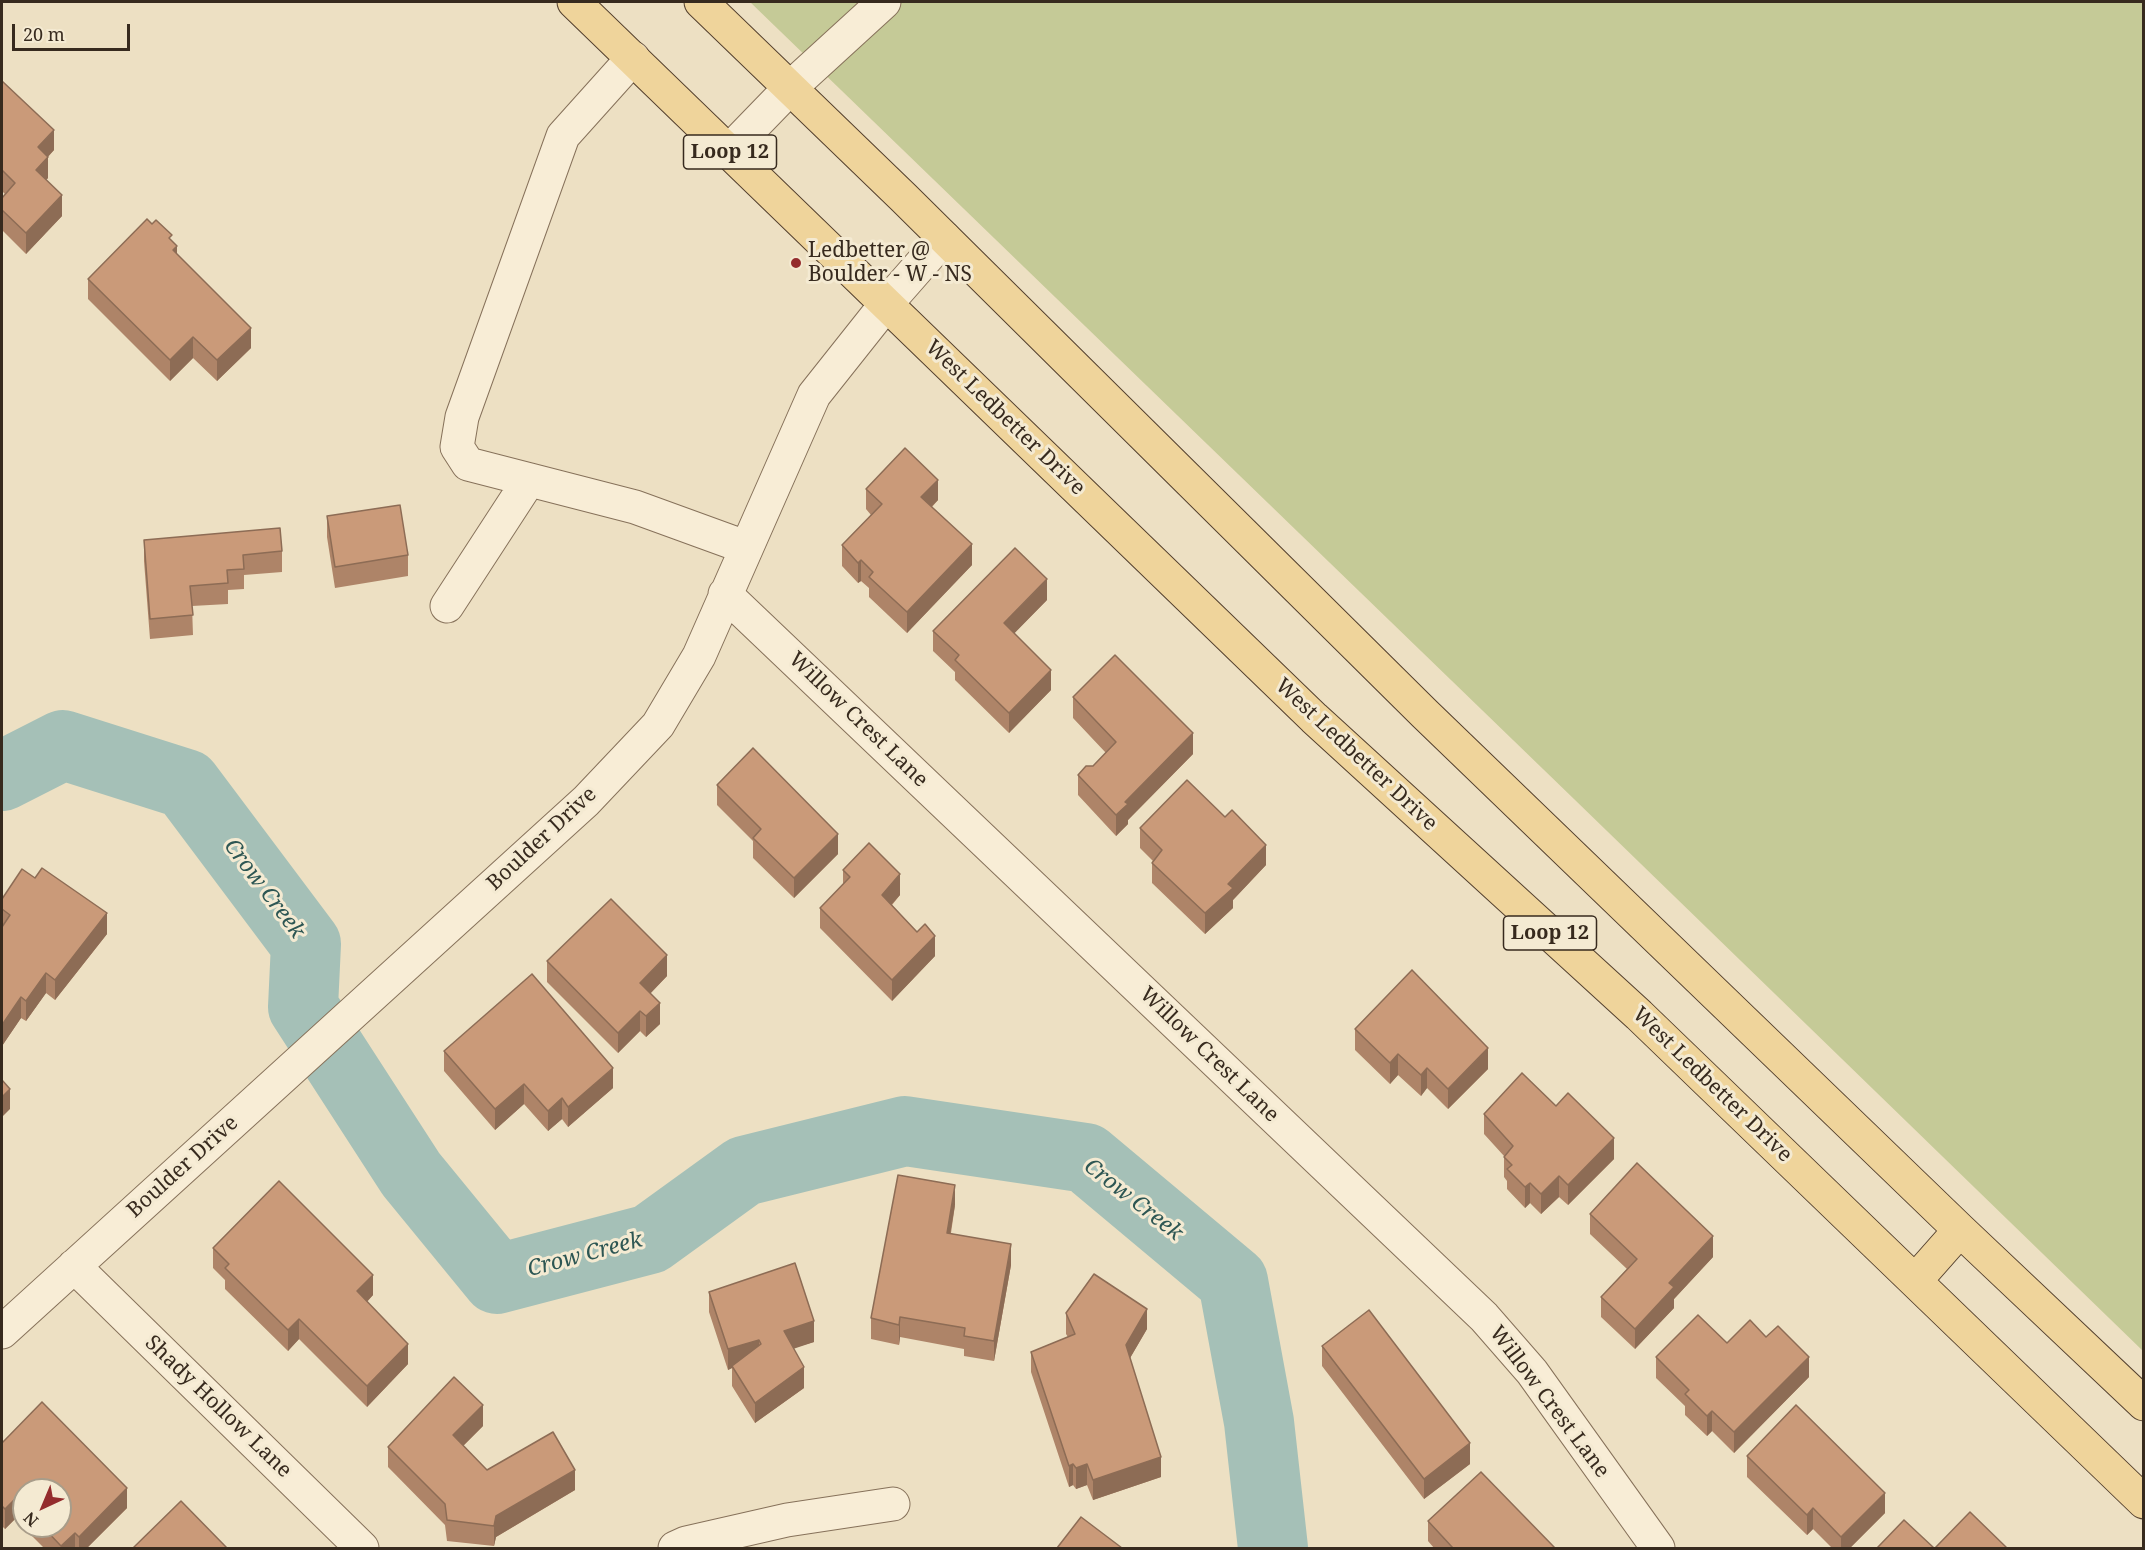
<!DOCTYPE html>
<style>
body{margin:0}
#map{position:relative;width:2145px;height:1550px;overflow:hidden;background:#ede0c3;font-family:"Noto Serif",serif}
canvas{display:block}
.frame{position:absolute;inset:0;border:3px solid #372a1e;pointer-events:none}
.north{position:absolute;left:12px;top:1478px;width:60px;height:60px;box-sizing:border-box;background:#f4ead2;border:2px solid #a89d8a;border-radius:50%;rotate:224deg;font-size:16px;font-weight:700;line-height:24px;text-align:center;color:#372a1e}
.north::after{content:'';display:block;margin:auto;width:21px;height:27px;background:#942c2d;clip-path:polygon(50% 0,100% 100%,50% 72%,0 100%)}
.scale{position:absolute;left:12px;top:24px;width:118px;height:27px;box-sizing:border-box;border:3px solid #372a1e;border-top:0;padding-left:8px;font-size:18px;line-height:21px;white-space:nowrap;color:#372a1e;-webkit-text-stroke:4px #f4ead2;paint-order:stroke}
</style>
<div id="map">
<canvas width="2145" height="1550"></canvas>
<div class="frame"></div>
<div class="north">N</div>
<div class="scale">20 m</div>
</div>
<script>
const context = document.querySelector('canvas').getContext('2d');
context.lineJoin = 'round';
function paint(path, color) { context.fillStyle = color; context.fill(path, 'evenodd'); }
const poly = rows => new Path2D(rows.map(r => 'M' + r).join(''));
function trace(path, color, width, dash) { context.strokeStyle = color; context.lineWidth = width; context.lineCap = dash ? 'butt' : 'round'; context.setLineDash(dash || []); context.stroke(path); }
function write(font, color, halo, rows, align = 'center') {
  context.font = font + ' "Noto Serif",serif'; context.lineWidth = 6; context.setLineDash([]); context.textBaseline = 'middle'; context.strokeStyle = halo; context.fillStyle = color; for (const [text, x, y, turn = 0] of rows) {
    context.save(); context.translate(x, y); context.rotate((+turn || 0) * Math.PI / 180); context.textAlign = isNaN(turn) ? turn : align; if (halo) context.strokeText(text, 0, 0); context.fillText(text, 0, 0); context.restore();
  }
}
const green = poly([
 [750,2,2143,2,2143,1351,1574,799]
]);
const river = poly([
 [2,776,63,745,186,784,306,944,303,1007,411,1174,497,1279,650,1239,744,1171,905,1131,1086,1158,1233,1281,1259,1422,1273,1548]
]);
const minor = poly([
 [633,58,563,136,462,417,457,447,468,464,635,507,745,547],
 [729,151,791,87,884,2],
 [725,594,1484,1317,1532,1372,1658,1548],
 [447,606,529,480],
 [74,1266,362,1548],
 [2,1332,586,801,658,725,699,656,814,395,887,303,944,238],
 [675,1548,686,1543,787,1520,893,1504]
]);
const major = poly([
 [574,2,1314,718,1639,1015,2144,1502],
 [701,2,904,198,1425,714,1960,1230,2144,1404],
 [1915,1281,1960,1230]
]);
const wall = poly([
 [2,81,54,150,48,157,48,178,46,180,62,216,26,254,2,230,2,198,5,194,2,191],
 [172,241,177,254,251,348,217,381,193,358,170,381,88,299,88,279],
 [866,489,938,500,932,507,972,565,907,633,869,597,869,588,861,581,858,583,842,566,842,545,871,515,866,509],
 [327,516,408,555,408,576,335,588,327,537],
 [144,540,282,551,282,572,244,575,244,589,228,590,228,604,192,606,193,635,150,639,144,561],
 [1047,600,1014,633,1051,690,1009,733,955,680,955,672,933,651,933,631],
 [1073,697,1193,754,1128,820,1128,824,1116,836,1078,795,1078,775,1093,766,1106,753,1073,718],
 [717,785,838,854,794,898,753,858,753,841,717,805],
 [1140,828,1266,865,1233,900,1233,908,1205,934,1152,883,1152,863,1153,861,1140,848],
 [843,870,900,895,892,905,917,932,935,956,892,1001,820,928,820,908,843,885],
 [2,899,107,934,55,1000,46,993,26,1021,21,1018,2,1046],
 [547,961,667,976,650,994,660,1024,646,1037,640,1031,618,1053,547,982],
 [1355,1029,1488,1069,1448,1109,1427,1088,1421,1096,1398,1075,1390,1084,1355,1050],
 [444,1051,613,1088,568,1127,562,1119,548,1131,524,1104,495,1130,444,1071],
 [1556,1106,1614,1159,1568,1205,1559,1197,1541,1214,1530,1203,1525,1208,1507,1189,1507,1181,1504,1177,1504,1156,1484,1134,1484,1114],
 [955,1205,951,1233,1011,1265,994,1361,964,1356,964,1349,900,1337,899,1345,871,1339,871,1318],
 [1590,1214,1713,1257,1674,1299,1674,1308,1635,1349,1601,1317,1601,1297,1627,1269,1590,1234],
 [213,1248,373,1295,367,1302,408,1364,367,1407,299,1339,288,1351,225,1289,225,1280,213,1268],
 [709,1292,814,1342,793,1348,804,1388,755,1423,732,1386,732,1368,728,1370,709,1312],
 [1066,1313,1147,1329,1130,1358,1161,1477,1093,1500,1087,1485,1076,1489,1073,1485,1069,1487,1031,1372,1031,1352,1068,1337,1066,1334],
 [1766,1337,1809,1377,1734,1453,1712,1431,1707,1436,1685,1415,1685,1406,1656,1378,1656,1357,1727,1343],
 [1322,1346,1470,1464,1424,1499,1322,1366],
 [483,1426,463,1446,487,1470,575,1490,496,1537,494,1546,447,1541,445,1525,388,1467,388,1447],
 [2,1443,127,1508,87,1548,44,1548,15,1519,5,1529,2,1526],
 [24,1490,60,1526,24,1526],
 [1747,1456,1885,1513,1850,1548,1832,1548,1813,1529,1807,1535,1747,1477],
 [1428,1521,1555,1548,1434,1548,1428,1541]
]);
const shadedWall = poly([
 [54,130,54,150,38,167,38,147],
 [48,157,48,178,36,190,36,170],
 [62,195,62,216,26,254,26,233],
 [177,246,177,267,173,250],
 [251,328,251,348,217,381,217,360],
 [193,337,193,358,170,381,170,360],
 [938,480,938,500,921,517,921,497],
 [972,544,972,565,907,633,907,612],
 [861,560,861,581,858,583,858,563],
 [1047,579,1047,600,1004,644,1004,623],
 [1051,670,1051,690,1009,733,1009,713],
 [1193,733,1193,754,1128,820,1128,824,1116,836,1116,815,1125,802],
 [838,834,838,854,794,898,794,878],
 [1266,845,1266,865,1233,900,1233,908,1205,934,1205,913,1228,884],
 [900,874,900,895,882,915,882,895],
 [107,913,107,934,55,1000,55,980],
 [935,936,935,956,892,1001,892,980],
 [667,955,667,976,640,1004,640,983],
 [46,973,46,993,26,1021,26,1001],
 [21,997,21,1018,2,1046,2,1025],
 [660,1003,660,1024,646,1037,646,1016],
 [640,1011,640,1031,618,1053,618,1033],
 [1488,1048,1488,1069,1448,1109,1448,1089],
 [1398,1054,1398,1075,1390,1084,1390,1063],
 [613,1068,613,1088,568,1127,568,1107],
 [1427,1068,1427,1088,1421,1096,1421,1075],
 [524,1084,524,1104,495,1130,495,1109],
 [10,1089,10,1109,2,1117,2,1097],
 [562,1098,562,1119,548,1131,548,1111],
 [1614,1138,1614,1159,1568,1205,1568,1185],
 [1559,1176,1559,1197,1541,1214,1541,1194],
 [1530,1183,1530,1203,1525,1208,1525,1187],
 [955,1185,955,1205,947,1253,947,1233],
 [1713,1236,1713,1257,1674,1299,1674,1308,1635,1349,1635,1329,1669,1283],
 [1011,1244,1011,1265,994,1361,994,1341],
 [373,1275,373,1295,357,1312,357,1291],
 [1147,1309,1147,1329,1126,1365,1126,1345],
 [900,1317,900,1337,899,1345,899,1325],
 [299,1319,299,1339,288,1351,288,1330],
 [814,1321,814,1342,784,1352,784,1331],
 [759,1340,759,1360,732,1366,732,1368,728,1370,728,1349],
 [408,1344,408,1364,367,1407,367,1386],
 [1809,1357,1809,1377,1734,1453,1734,1432],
 [804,1367,804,1388,755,1423,755,1403],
 [483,1405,483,1426,453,1456,453,1435],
 [1712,1411,1712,1431,1707,1436,1707,1416],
 [1470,1443,1470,1464,1424,1499,1424,1479],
 [1161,1457,1161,1477,1093,1500,1093,1480],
 [1073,1464,1073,1485,1069,1487,1069,1466],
 [1087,1464,1087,1485,1076,1489,1076,1468],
 [575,1470,575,1490,496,1537,494,1546,494,1526,496,1516],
 [127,1488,127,1508,87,1548,79,1548,79,1537],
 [1885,1493,1885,1513,1850,1548,1841,1548,1841,1537],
 [15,1499,15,1519,5,1529,5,1509],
 [1813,1508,1813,1529,1807,1535,1807,1515],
 [75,1533,75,1548,61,1548,61,1546]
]);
const building = poly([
 [2,81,54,130,38,147,48,157,36,170,62,195,26,233,2,210,2,198,15,183,2,170,2,81],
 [147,219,152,224,156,220,172,235,169,238,177,246,173,250,251,328,217,360,193,337,170,360,88,279,147,219],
 [905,448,938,480,921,497,972,544,907,612,869,577,873,572,861,560,858,563,842,545,882,504,866,489,905,448],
 [400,505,408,555,335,567,327,516,400,505],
 [280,528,282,551,243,555,244,569,227,570,228,583,190,586,193,615,150,619,144,540,280,528],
 [1015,548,1047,579,1004,623,1051,670,1009,713,955,660,959,655,933,631,1015,548],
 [1115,655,1193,733,1125,802,1128,804,1116,815,1078,775,1086,766,1093,766,1116,742,1073,697,1115,655],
 [753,748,838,834,794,878,753,838,761,829,717,785,753,748],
 [1187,780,1225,817,1232,810,1266,845,1228,884,1233,888,1205,913,1152,863,1162,850,1140,828,1187,780],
 [869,843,900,874,882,895,917,932,925,924,935,936,892,980,820,908,850,877,843,870,869,843],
 [42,868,107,913,55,980,46,973,26,1001,21,997,2,1025,2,927,10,915,2,909,2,899,22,869,35,878,42,868],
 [611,899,667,955,640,983,660,1003,646,1016,640,1011,618,1033,547,961,611,899],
 [1412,970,1488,1048,1448,1089,1427,1068,1421,1075,1398,1054,1390,1063,1355,1029,1412,970],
 [532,974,613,1068,568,1107,562,1098,548,1111,524,1084,495,1109,444,1051,532,974],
 [1522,1073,1556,1106,1568,1093,1614,1138,1568,1185,1559,1176,1541,1194,1530,1183,1525,1187,1507,1169,1512,1165,1504,1157,1513,1146,1484,1114,1522,1073],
 [2,1080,10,1089,2,1097,2,1080],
 [1637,1163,1713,1236,1669,1283,1674,1287,1635,1329,1601,1297,1637,1259,1590,1214,1637,1163],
 [898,1175,955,1185,947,1233,1011,1244,994,1341,964,1336,965,1328,900,1317,899,1325,871,1318,898,1175],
 [279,1181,373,1275,357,1291,408,1344,367,1386,299,1319,288,1330,225,1268,229,1264,213,1248,279,1181],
 [795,1263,814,1321,784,1331,804,1367,755,1403,732,1366,761,1344,759,1340,728,1349,709,1292,795,1263],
 [1094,1274,1147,1309,1126,1345,1161,1457,1093,1480,1087,1464,1076,1468,1073,1464,1069,1466,1031,1352,1075,1334,1066,1313,1094,1274],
 [1369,1310,1470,1443,1424,1479,1322,1346,1369,1310],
 [1698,1315,1727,1343,1750,1320,1766,1337,1778,1326,1809,1357,1734,1432,1712,1411,1707,1416,1685,1394,1689,1390,1656,1357,1698,1315],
 [454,1377,483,1405,453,1435,487,1470,553,1432,575,1470,496,1516,494,1526,447,1520,445,1504,388,1447,454,1377],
 [42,1402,127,1488,79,1537,75,1533,61,1546,42,1526,60,1526,60,1490,24,1490,24,1508,15,1499,5,1509,2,1506,2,1443,42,1402],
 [1796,1405,1885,1493,1841,1537,1813,1508,1807,1515,1747,1456,1796,1405],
 [1481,1472,1555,1548,1453,1548,1428,1521,1481,1472],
 [181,1501,227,1548,133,1548,181,1501],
 [1970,1512,2007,1548,1935,1548,1970,1512],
 [1081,1517,1122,1548,1057,1548,1081,1517],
 [1904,1520,1934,1548,1877,1548,1904,1520]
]);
const markers = [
 [796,263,6,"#942c2d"]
];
const shields = [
 [730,152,93],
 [1550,933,93]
];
const shieldNames = [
 ["Loop 12",730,152],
 ["Loop 12",1550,933]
];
const poiNames = [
 ["Ledbetter @",808,251],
 ["Boulder - W - NS",808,275]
];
const streetNames = [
 ["West Ledbetter Drive",1005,418,44],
 ["Willow Crest Lane",858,720,44],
 ["West Ledbetter Drive",1356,755,43],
 ["Boulder Drive",542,839,-43],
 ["Willow Crest Lane",1209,1055,44],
 ["West Ledbetter Drive",1712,1085,44],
 ["Boulder Drive",183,1167,-42],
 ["Willow Crest Lane",1549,1402,53],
 ["Shady Hollow Lane",218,1407,44]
];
const waterNames = [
 ["Crow Creek",264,889,53],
 ["Crow Creek",1133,1200,38],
 ["Crow Creek",585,1255,-15]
];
paint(green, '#c5ca97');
trace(river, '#a5c0b7', 70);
trace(minor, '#86715a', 35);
trace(major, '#54402e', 35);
trace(minor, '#f8edd6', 33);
trace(major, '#efd49b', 33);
paint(wall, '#ae8468');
paint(shadedWall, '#8d6c55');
paint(building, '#ca9a79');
trace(building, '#8d6c55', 1.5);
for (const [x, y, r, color] of markers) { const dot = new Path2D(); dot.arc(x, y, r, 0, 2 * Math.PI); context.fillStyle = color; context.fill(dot); trace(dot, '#f4ead2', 2); }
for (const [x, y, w] of shields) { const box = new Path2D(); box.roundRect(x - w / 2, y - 17, w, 34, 4.5); context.fillStyle = '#f4ead2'; context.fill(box); trace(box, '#372a1e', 1.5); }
write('bold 20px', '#372a1e', null, shieldNames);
write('21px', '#372a1e', '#f4ead2', poiNames, 'left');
write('21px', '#372a1e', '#f4ead2', streetNames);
write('italic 22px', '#2d5653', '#f4ead2', waterNames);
</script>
